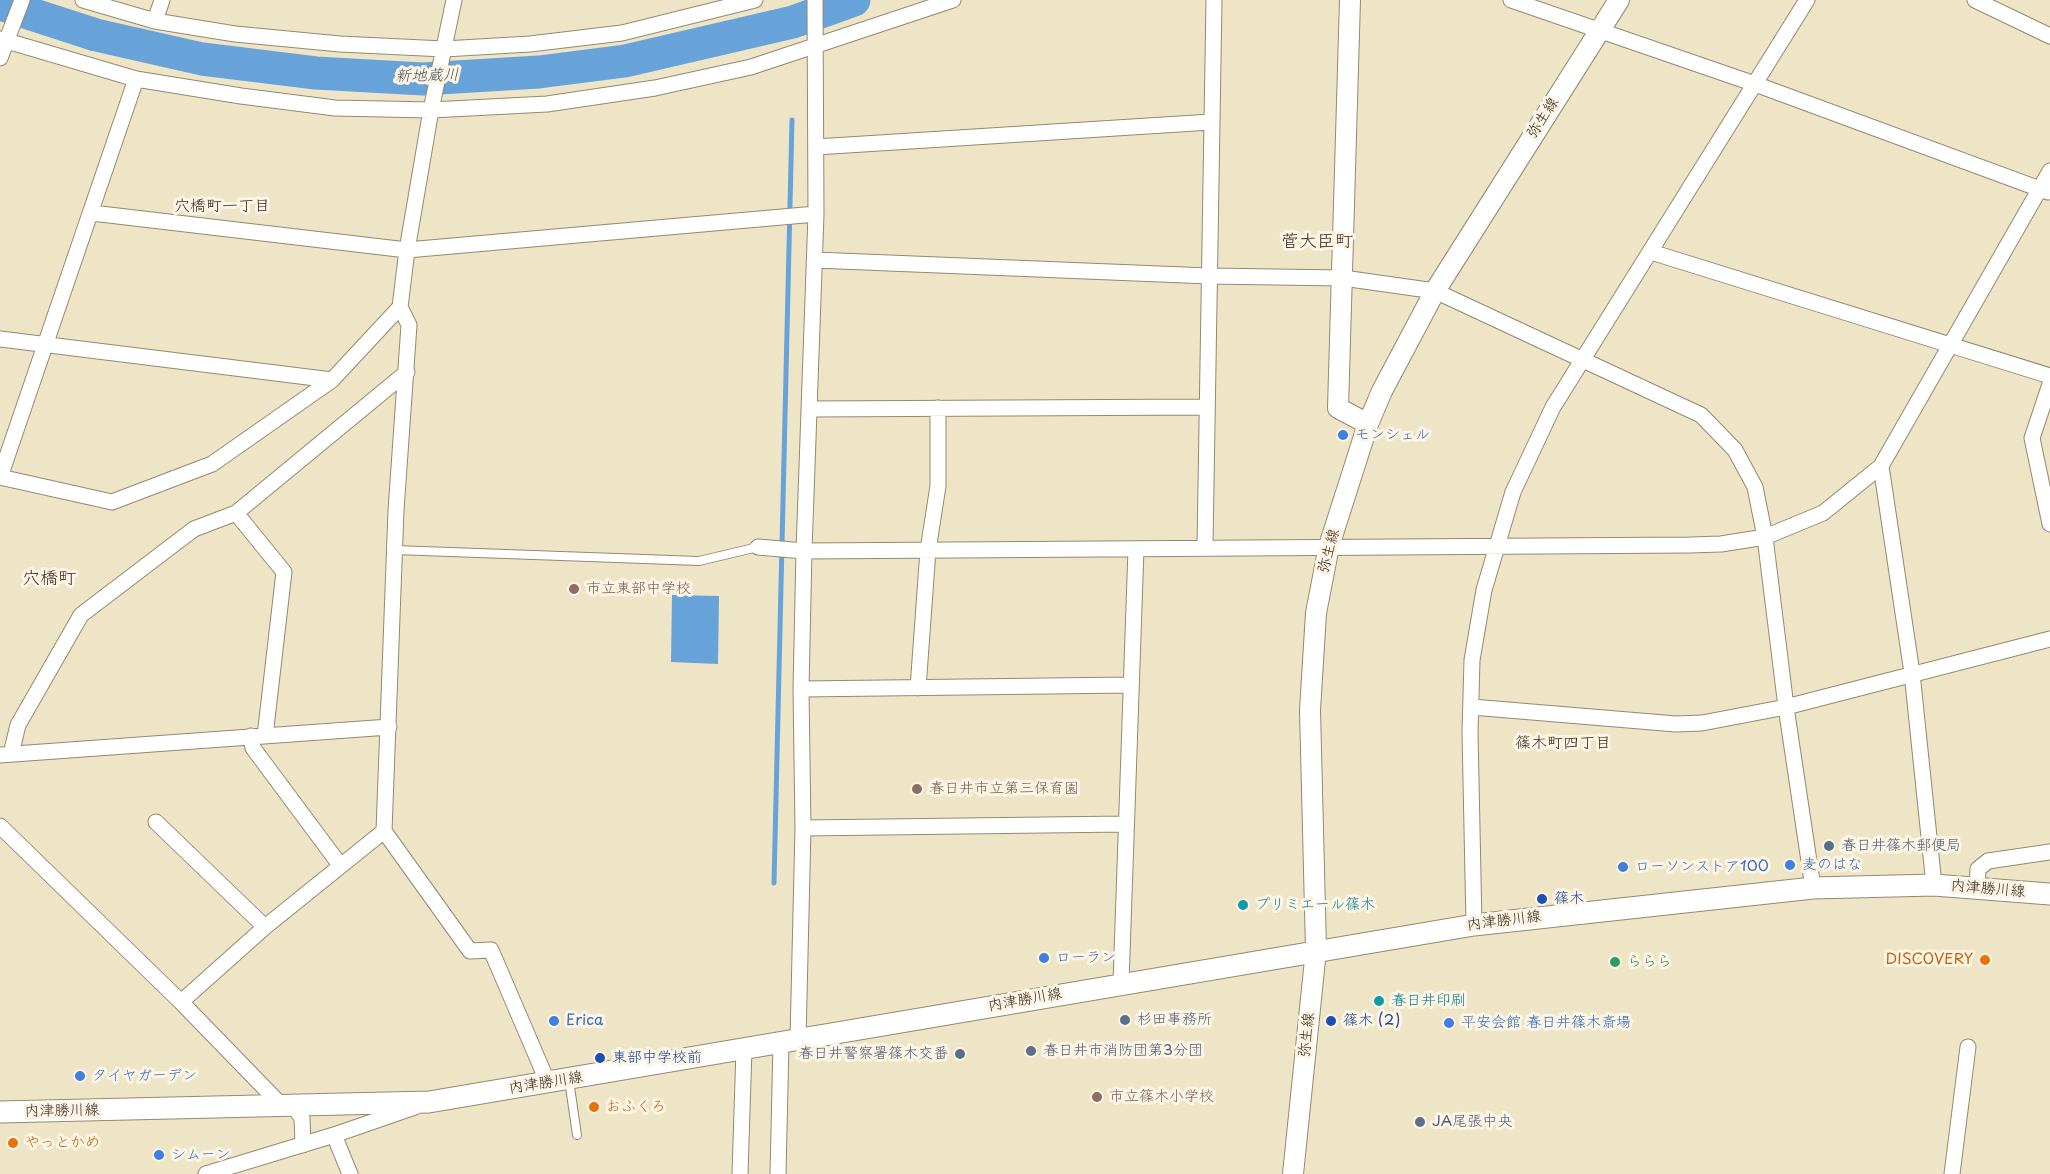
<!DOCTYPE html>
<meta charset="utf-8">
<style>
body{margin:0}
canvas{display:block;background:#eee5c7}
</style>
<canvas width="2050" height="1174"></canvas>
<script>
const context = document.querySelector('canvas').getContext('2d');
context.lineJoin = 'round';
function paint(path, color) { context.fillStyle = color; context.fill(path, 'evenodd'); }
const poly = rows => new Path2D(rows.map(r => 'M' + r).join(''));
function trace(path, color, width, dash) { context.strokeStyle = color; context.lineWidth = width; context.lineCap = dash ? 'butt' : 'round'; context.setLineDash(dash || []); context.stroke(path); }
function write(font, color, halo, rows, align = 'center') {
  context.font = font + ' "Playpen Sans","Klee One",sans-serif'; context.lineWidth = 6; context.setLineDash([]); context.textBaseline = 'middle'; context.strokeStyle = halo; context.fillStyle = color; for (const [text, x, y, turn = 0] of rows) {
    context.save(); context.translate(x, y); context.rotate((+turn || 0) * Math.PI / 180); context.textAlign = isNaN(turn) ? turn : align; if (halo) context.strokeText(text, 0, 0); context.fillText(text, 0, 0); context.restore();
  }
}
const water = poly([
 [672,595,719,596,718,664,671,662]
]);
const stream = poly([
 [774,883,792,120]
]);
const river = poly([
 [0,4,96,35,202,59,316,73,423,79,539,72,625,61,793,22,854,0]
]);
const service = poly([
 [395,550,699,561,758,547],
 [569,1080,577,1135]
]);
const minor = poly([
 [83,0,155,21,235,34,340,44,444,49,530,44,622,33,755,0],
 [1511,0,1755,84,2048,192],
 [1975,0,2050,36],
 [155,21,162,0],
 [0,39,136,79,241,96,335,108,431,110,547,104,655,88,751,67,953,0],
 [0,58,22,0],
 [136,79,0,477,112,502,212,464,332,380,400,307,407,250,431,110,454,0],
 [816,147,1211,122],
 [92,213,407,250,816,214],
 [1651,252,2050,376],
 [815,260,1209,276,1343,278,1435,291,1701,415,1735,450,1755,487,1765,537,1786,707,1813,888],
 [0,339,332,380],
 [2050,384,2032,438,2050,524],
 [810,409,1206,407],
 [1881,466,1912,673,1934,885],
 [236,513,284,572,265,736],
 [1205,546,1214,0],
 [758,547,804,551,1690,545,1721,544,1765,537,1823,513,1881,466,2050,171],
 [918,688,928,550,938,486,938,408],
 [801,689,1130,685],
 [1472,707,1676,724,1702,723,1786,707,2050,639],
 [251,736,253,748,340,865],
 [11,754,18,725,81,615,194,529,236,513,407,372],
 [0,755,389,727],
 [156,822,265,927],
 [0,826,181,1002,282,1106],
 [803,828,1125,824],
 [384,831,470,951,491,950,548,1083],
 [1977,888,1978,869,1988,861,2050,852],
 [1474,925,1470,732,1472,660,1484,590,1513,492,1553,407,1807,0],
 [1121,983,1136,549],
 [181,1002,265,927,384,831,396,510,409,325,400,307],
 [798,1039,803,828,801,689,804,551,816,214,815,0],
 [293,1106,302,1118,303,1145],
 [334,1135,350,1174],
 [206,1174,334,1135,415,1107],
 [740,1174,744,1049],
 [778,1174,781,1043],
 [1952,1174,1968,1047]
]);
const tertiary = poly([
 [1350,0,1338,408,1368,424],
 [1293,1174,1316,950,1310,710,1316,613,1329,546,1368,424,1382,391,1435,291,1619,0]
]);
const secondary = poly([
 [0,1112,429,1102,1474,925,1813,888,1934,885,2050,894]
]);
const markers = [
 [1343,435,6,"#3f7fe0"],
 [574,589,6,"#8d6e63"],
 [917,789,6,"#8d6e63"],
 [1829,846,6,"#5c6f8a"],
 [1790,865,6,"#3f7fe0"],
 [1623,867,6,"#3f7fe0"],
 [1542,899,6,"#1a4fb4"],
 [1243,905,6,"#0f9aa8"],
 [1044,958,6,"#3f7fe0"],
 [1985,960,6,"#e8710a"],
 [1615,962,6,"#2e9e5b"],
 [1379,1001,6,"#0f9aa8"],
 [1125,1020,6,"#5c6f8a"],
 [554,1021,6,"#3f7fe0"],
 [1331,1021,6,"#1a4fb4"],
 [1449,1023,6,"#3f7fe0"],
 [1031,1051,6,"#5c6f8a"],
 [960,1054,6,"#5c6f8a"],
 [600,1058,6,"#1a4fb4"],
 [80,1076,6,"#3f7fe0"],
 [1097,1097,6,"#8d6e63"],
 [594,1107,6,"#e8710a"],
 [1420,1122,6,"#5c6f8a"],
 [13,1143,6,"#e8710a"],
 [159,1155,6,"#3f7fe0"]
];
const streetNames = [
 ["弥生線",1543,118,-57],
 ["弥生線",1329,551,-75],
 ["内津勝川線",1988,889,5],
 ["内津勝川線",1504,921,-7],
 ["内津勝川線",1025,1000,-10],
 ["弥生線",1307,1035,-84],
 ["内津勝川線",546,1083,-9],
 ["内津勝川線",62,1111,-1]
];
const shopNames = [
 ["モンシェル",1355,435],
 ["麦のはな",1802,865],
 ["ローソンストア100",1635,867],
 ["ローラン",1056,958],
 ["Erica",566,1021],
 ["平安会館 春日井篠木斎場",1461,1023],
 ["タイヤガーデン",92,1076],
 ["シムーン",171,1155]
];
const educationNames = [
 ["市立東部中学校",586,589],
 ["春日井市立第三保育園",929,789],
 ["市立篠木小学校",1109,1097]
];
const serviceNames = [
 ["春日井篠木郵便局",1841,846],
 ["杉田事務所",1137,1020],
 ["春日井市消防団第3分団",1043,1051],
 ["春日井警察署篠木交番",948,1054,"right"],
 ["JA尾張中央",1432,1122]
];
const transitNames = [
 ["篠木",1554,899],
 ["篠木 (2)",1343,1021],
 ["東部中学校前",612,1058]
];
const cultureNames = [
 ["プリミエール篠木",1255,905],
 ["春日井印刷",1391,1001]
];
const foodNames = [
 ["DISCOVERY",1973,960,"right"],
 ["おふくろ",606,1107],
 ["やっとかめ",25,1143]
];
const leisureNames = [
 ["ららら",1627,962]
];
const waterNames = [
 ["新地蔵川",427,76,-1]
];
const neighbourhoodNames = [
 ["穴橋町一丁目",222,207],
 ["篠木町四丁目",1563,744]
];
const quarterNames = [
 ["菅大臣町",1317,242],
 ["穴橋町",49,579]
];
paint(water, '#67a3d8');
trace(stream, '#67a3d8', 5);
trace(river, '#67a3d8', 33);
trace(service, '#948872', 10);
trace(minor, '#948872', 17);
trace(tertiary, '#948872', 22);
trace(secondary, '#948872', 23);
trace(service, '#fff', 8);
trace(minor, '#fff', 15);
trace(tertiary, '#fff', 20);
trace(secondary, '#fff', 21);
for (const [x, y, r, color] of markers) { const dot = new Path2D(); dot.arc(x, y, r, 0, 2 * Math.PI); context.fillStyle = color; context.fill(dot); trace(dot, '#fcf5e5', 2); }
write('15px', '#3b2a1e', '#fcf5e5', streetNames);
write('15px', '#366cbe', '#fcf5e5', shopNames, 'left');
write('15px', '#785e54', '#fcf5e5', educationNames, 'left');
write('15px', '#4e5e75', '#fcf5e5', serviceNames, 'left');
write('15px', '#164399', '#fcf5e5', transitNames, 'left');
write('15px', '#0d838f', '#fcf5e5', cultureNames, 'left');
write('15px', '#c56008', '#fcf5e5', foodNames, 'left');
write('15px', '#27864d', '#fcf5e5', leisureNames, 'left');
write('italic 16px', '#4a545f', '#fcf5e5', waterNames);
write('16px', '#3b2a1e', '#fcf5e5', neighbourhoodNames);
write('18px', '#3b2a1e', '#fcf5e5', quarterNames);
</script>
